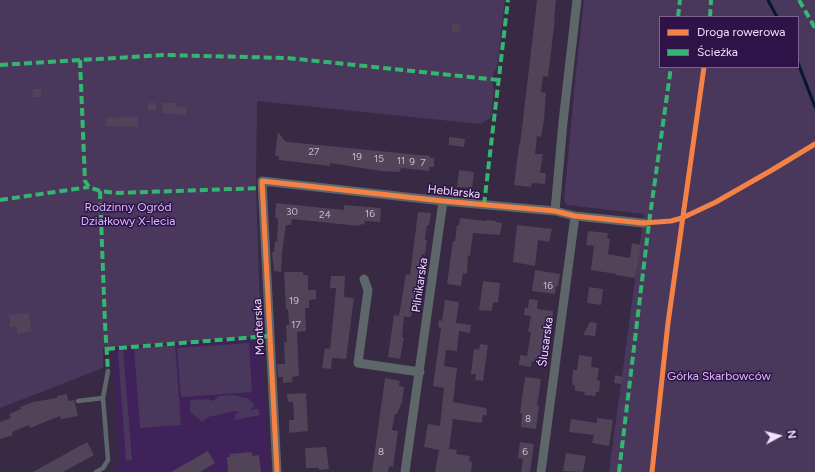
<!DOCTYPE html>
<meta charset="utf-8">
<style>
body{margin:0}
#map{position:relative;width:815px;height:472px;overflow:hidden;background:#382945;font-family:Figtree,sans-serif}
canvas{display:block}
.legend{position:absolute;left:659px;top:16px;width:140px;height:52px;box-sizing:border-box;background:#2f1247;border:1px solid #7b658f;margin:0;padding:5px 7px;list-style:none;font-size:12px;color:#ede1fc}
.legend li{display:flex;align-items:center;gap:8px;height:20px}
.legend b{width:20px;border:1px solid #7b658f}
.north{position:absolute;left:759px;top:416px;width:40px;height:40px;-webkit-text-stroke:3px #2f1247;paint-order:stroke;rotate:83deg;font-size:11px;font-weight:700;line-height:16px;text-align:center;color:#ede1fc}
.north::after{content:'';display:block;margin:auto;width:14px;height:18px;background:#ede1fc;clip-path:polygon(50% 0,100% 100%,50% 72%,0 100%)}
</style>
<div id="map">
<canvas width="815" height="472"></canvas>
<ul class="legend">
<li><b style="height:5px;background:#f48246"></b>Droga rowerowa</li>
<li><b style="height:5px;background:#33b770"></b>Ścieżka</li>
</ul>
<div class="north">N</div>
</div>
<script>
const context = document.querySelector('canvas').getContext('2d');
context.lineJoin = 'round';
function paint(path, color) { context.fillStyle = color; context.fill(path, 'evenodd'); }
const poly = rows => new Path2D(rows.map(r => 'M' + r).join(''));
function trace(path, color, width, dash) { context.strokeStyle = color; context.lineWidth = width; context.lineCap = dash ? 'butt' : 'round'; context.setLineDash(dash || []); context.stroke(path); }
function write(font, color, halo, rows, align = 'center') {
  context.font = font + ' Figtree,sans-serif'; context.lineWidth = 3; context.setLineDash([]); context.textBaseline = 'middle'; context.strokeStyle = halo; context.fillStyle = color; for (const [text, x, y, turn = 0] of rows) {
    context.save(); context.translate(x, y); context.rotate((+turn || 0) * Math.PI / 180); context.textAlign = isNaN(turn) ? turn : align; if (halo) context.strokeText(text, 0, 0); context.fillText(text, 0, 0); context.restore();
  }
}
const built = poly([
 [260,338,270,472,113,472,118,466,120,460,112,349]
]);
const green = poly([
 [0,0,505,0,497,68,493,74,492,82,494,89,491,118,480,124,257,101,256,187,261,336,103,348,103,368,0,408],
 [584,0,815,0,815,472,609,472,644,214,567,205,564,201,576,72],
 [660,17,798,17,798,67,660,67],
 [249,343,252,392,181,397,177,348],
 [175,345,181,425,140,428,134,348],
 [123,350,132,460,126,461,118,351],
 [233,395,249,399,254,404,254,407,249,410,258,409,260,415,235,420,236,413,241,412,235,411,208,417,202,422,190,412,190,401,193,400,207,399,213,401,219,396]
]);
const stream = poly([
 [768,0,777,17],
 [798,63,815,107]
]);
const building = poly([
 [537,0,556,0,554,19,555,19,548,77,543,76,541,92,546,93,544,120,541,137,537,136,535,154,543,154,540,173,546,173,545,184,532,183,531,187,514,185,519,145,520,145],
 [453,23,461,25,459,32,451,31],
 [32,89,41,89,41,97,33,97],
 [148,103,156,103,156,110,148,110],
 [162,103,175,103,175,106,187,107,186,115,163,113],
 [138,117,138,127,106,126,106,118],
 [278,132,285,141,288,142,430,156,430,158,434,158,434,167,429,167,429,171,401,168,400,172,381,171,330,163,330,166,279,160,279,156,275,156],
 [449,137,465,139,464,147,449,145],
 [459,170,474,172,472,188,457,187],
 [276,203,344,210,344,205,381,208,380,222,365,221,364,225,360,224,359,226,292,219,291,225,286,225,282,253,281,272,274,271,272,252,274,252,275,242,277,241,278,218,275,218],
 [418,212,431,213,429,225,427,225,425,240,427,240,425,255,422,254,420,276,418,276,411,317,409,317,399,316,406,274,410,275],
 [460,218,486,221,486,220,496,221,496,222,502,223,500,235,473,233,470,256,468,256,467,274,463,273,461,286,447,284,453,241,455,241,457,225,459,225],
 [517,225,552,229,549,242,538,240,535,266,513,262],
 [588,231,608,233,607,238,610,239,608,254,630,258,632,243,641,245,635,278,615,275,616,274,591,270,594,246,586,245],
 [535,270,560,274,558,286,556,286,555,294,532,291],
 [284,272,303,272,303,275,308,275,308,290,316,290,316,299,309,300,309,308,305,308,306,331,297,332,299,376,292,377,293,382,283,383,283,377,278,377,277,364,285,364,284,342,287,342,286,325,289,325,288,309,286,309],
 [331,276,345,276,344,297,354,298,346,359,332,358,331,369,322,368,325,348,330,349,334,311,336,288,330,288],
 [483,281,500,283,498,303,493,302,492,311,479,310],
 [589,287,603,289,601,305,587,303],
 [529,299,538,300,537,309,553,311,546,361,542,360,542,362,532,361,531,367,519,365,520,355,527,356,531,332,528,332,531,316,524,315,525,307,528,308],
 [445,300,459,302,456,323,471,325,470,333,459,331,457,351,446,350,444,366,457,368,453,402,486,408,487,415,483,415,482,423,453,419,449,449,457,450,456,454,470,456,469,461,472,462,471,472,435,472,439,450,424,447,428,424,440,426,444,388,433,386,441,328,438,327,439,320,442,321],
 [29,313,31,331,17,334,17,326,10,327,9,315],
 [394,315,404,317,402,337,404,338,400,359,388,357],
 [590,322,597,323,595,336,583,335],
 [480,344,488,345,483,381,475,380,476,374,471,374,474,349,479,350],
 [579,355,592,357,591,367,599,368,597,380,600,381,599,392,596,392,595,396,584,395,585,392,575,391,575,386,572,384,573,370,577,370],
 [615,375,623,377,621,384,614,383],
 [525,377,541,379,537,406,539,406,536,429,521,427,522,413,520,413],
 [385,378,400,381,399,386,404,387,402,402,397,414,395,414,392,430,398,431,393,467,389,466,388,472,372,472],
 [306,393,308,431,289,433,289,420,294,420,293,402,288,402,287,394],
 [67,394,68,401,74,400,78,416,61,419,60,416,30,428,29,425,12,432,13,435,0,439,0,422,11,418,9,414,21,409,20,407,33,402,57,398,57,396],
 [597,418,613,420,609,446,592,443,594,435,569,432,571,419,597,423],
 [87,442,94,455,63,472,33,472],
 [520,442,534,444,530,472,521,472,523,459,518,458],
 [326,447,329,469,319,470,319,468,306,468,305,448],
 [208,451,215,463,200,472,171,472],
 [252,452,252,456,259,455,261,472,228,472,227,457,230,457,230,454],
 [566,453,586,456,583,472,563,471]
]);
const service = poly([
 [78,401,103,398],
 [96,472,103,468,108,460,103,398,108,371]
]);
const minor = poly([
 [555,211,563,122,577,0],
 [364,279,368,290,358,363,420,372],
 [277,472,262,181,443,201,555,211,575,216,643,223],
 [405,472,443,201],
 [541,472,575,216]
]);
const quiet = poly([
 [799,0,815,28],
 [678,17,680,0],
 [710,17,711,0],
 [80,60,85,181,89,187,100,191,117,193,262,188],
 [0,65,163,55,287,58,499,80],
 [100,191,105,324,108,371],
 [0,200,89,187],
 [484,205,508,0],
 [107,349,269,336],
 [619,472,649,223,671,67]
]);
const cycleway = poly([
 [277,472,262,181,443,201,555,211,575,216,643,223,671,221,682,218,716,202,772,170,815,144],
 [652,472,668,323,704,67]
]);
const numberNames = [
 ["27",314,152],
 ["19",357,157],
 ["15",379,159],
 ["11",401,161],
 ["9",412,162],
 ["7",423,163],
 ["30",292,212],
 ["16",370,214],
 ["24",325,215],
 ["16",548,286],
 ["19",294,301],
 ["17",296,325],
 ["8",528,419],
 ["8",381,452],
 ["6",525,452]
];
const streetNames = [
 ["Heblarska",454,192,6],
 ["Pilnikarska",420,285,-82],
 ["Monterska",259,327,-93],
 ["Ślusarska",546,342,-82]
];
const parkNames = [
 ["Rodzinny Ogród",128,207],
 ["Działkowy X-lecia",128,221],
 ["Górka Skarbowców",719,376]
];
paint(built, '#40225b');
paint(green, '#49385c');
trace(stream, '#05172c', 3);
paint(building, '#514358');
trace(service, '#5d6669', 4.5);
trace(minor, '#5d6669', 9);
trace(quiet, '#33b770', 4, [8, 4]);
trace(cycleway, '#f48246', 5);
write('10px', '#c6bad3', null, numberNames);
write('12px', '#ede1fc', '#2f1247', streetNames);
write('12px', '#d9bbfb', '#2f1247', parkNames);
</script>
